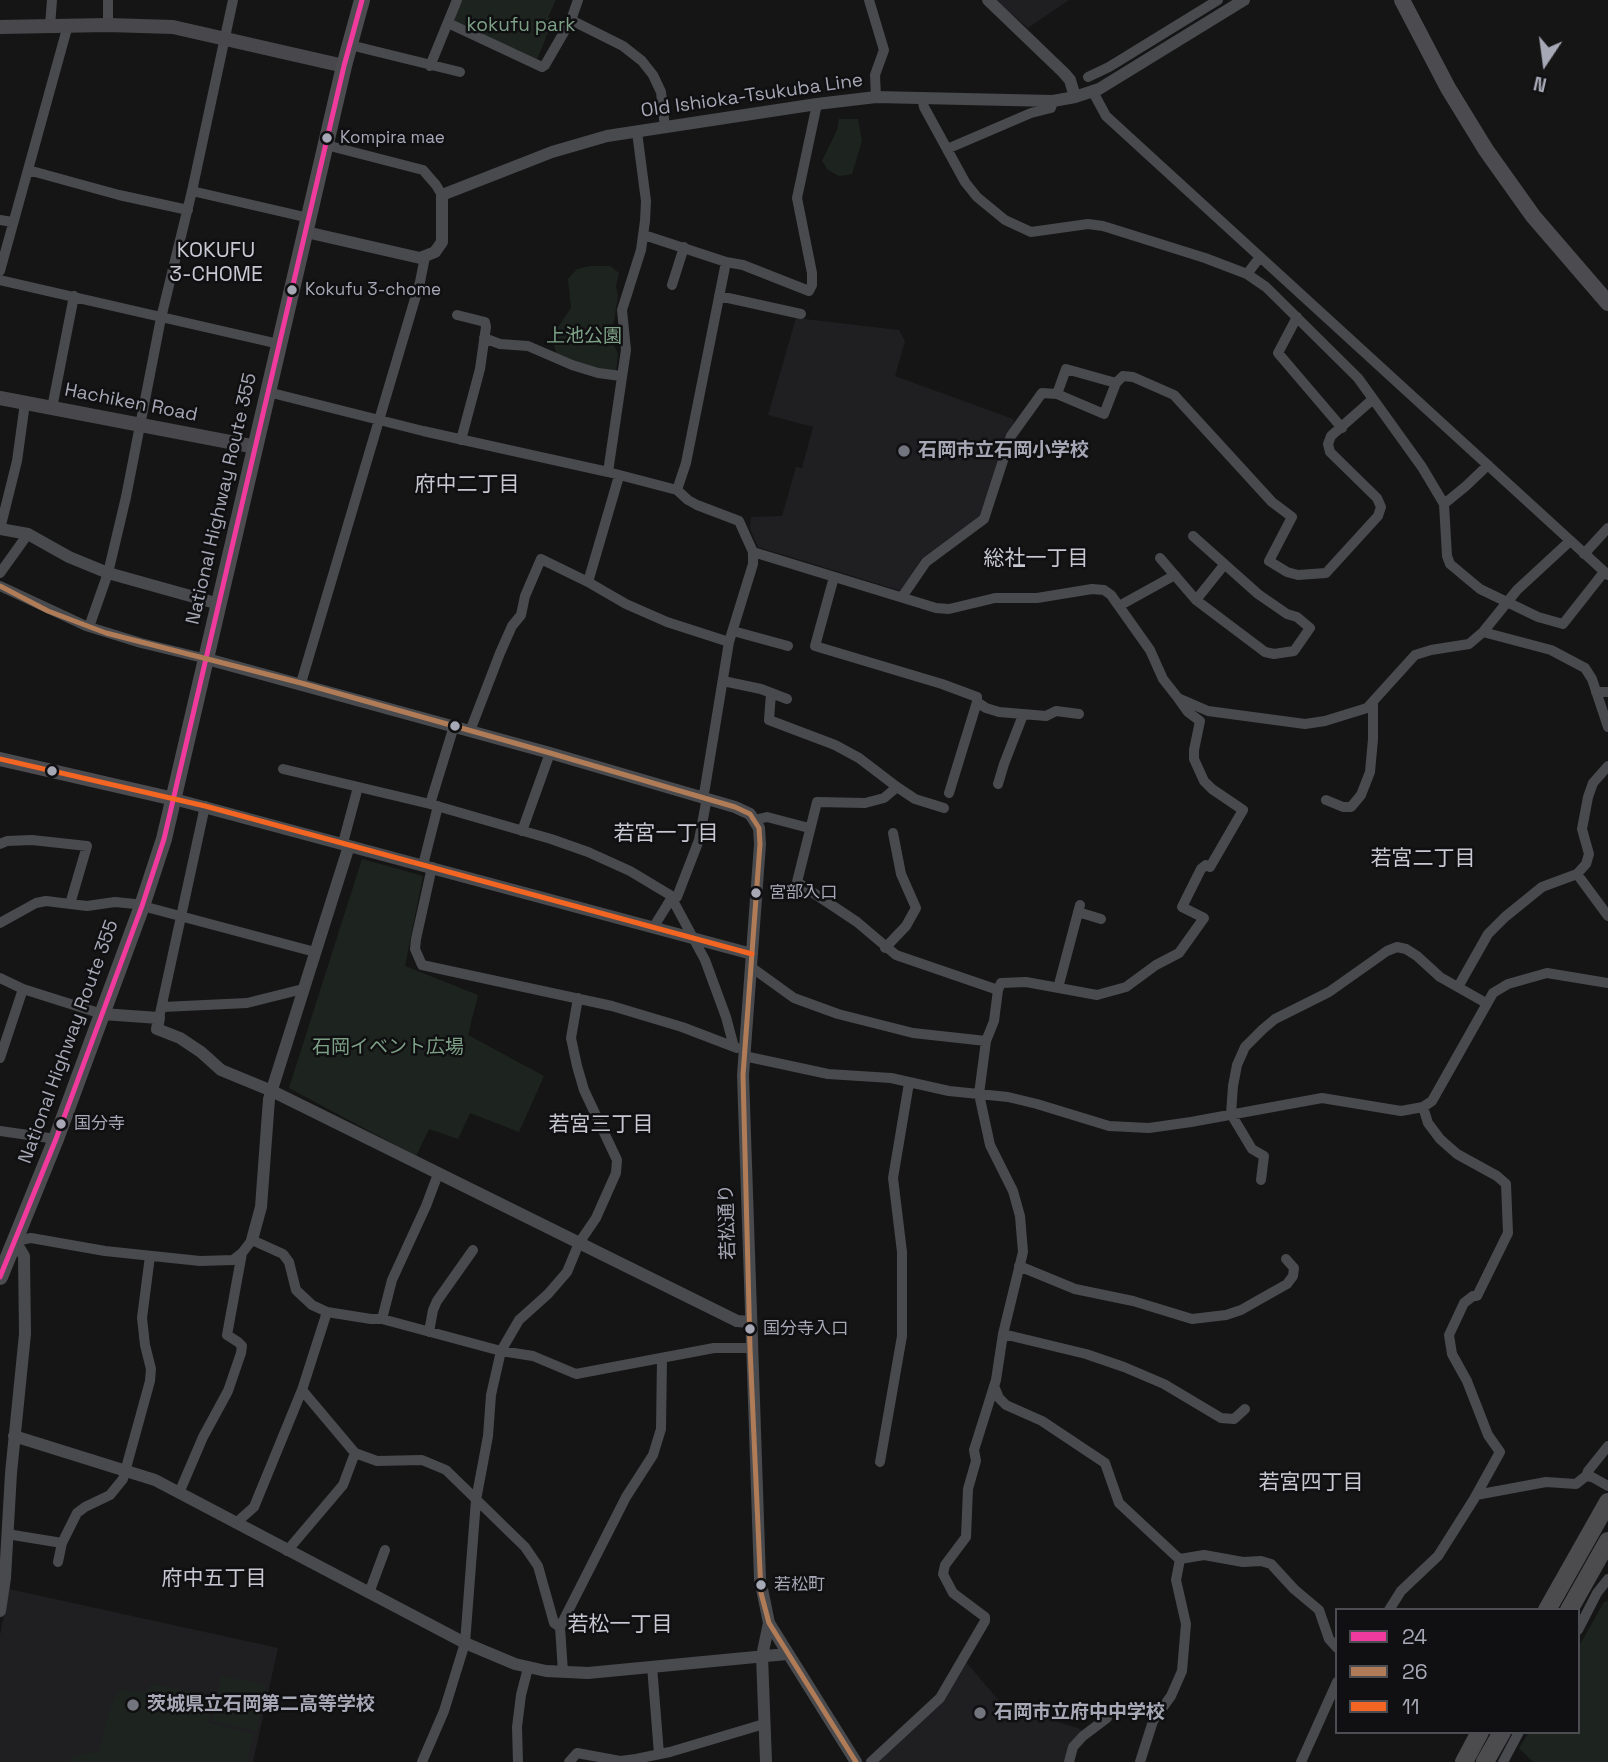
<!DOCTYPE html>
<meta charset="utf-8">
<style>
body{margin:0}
#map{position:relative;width:1608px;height:1762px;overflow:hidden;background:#151515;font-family:"Space Grotesk",sans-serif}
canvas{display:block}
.legend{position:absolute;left:1335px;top:1608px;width:245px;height:126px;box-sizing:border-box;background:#100f11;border:2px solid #4c4c53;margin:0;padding:9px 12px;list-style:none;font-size:21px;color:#a6a8b6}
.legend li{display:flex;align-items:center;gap:14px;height:35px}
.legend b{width:35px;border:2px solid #4c4c53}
.north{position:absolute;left:1510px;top:28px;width:70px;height:70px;-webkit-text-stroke:5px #100f11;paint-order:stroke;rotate:193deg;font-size:19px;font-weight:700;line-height:28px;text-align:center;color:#a6a8b6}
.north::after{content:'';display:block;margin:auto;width:24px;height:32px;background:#a6a8b6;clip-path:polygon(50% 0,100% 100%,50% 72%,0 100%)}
</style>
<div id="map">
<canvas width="1608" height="1762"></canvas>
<ul class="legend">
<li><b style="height:9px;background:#f13a9d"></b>24</li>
<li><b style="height:9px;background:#b07c57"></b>26</li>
<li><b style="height:9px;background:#f26522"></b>11</li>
</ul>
<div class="north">N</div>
</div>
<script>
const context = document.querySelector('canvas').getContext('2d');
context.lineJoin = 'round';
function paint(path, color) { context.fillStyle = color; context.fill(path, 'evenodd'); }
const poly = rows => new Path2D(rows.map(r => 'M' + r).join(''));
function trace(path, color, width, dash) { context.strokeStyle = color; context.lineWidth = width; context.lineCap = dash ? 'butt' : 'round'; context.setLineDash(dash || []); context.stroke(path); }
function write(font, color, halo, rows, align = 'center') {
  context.font = font + ' "Space Grotesk","Noto Sans JP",sans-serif'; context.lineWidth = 5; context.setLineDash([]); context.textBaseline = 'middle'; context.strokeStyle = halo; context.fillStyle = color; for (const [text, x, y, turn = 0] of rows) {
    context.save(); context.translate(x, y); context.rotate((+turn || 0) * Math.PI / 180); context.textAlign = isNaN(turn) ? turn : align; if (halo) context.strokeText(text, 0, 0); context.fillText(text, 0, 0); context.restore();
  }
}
const built = poly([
 [995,0,1069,0,1028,28],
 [796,318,899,330,905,341,895,376,1013,419,1014,422,1007,436,979,517,921,559,901,591,758,547,750,529,751,517,782,516,796,467,802,468,813,427,768,415],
 [9,1589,278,1648,253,1762,0,1762,0,1635],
 [966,1662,1001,1703,1080,1729,1082,1732,1064,1762,875,1762]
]);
const green = poly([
 [460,0,556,0,548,17,553,20,536,62,453,24],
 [839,119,858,119,862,141,852,174,839,176,828,170,822,161,837,130],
 [590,266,610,266,619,273,616,286,618,296,611,339,618,354,616,372,594,369,557,355,553,342,558,327,571,308,568,279,577,269],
 [362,859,423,876,405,966,478,995,468,1035,544,1076,519,1132,470,1113,458,1139,429,1129,416,1156,289,1088],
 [1608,1601,1608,1762,1533,1762,1519,1748,1529,1732,1578,1732,1578,1648,1604,1602],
 [221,1676,266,1685,257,1731,212,1721],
 [152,1684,214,1697,208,1723,253,1734,247,1762,71,1762,72,1756,98,1752,112,1705,119,1690,145,1692]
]);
const minor = poly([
 [869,0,884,50,875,75,876,97],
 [571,20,623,46,642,61,653,75,661,92,665,128],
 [448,23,542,67,545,65,571,20,578,0],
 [108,25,108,0],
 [50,26,52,0],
 [350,45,460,72],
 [430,66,457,0],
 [1088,77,1109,67,1218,0],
 [1093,92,1106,116,1608,575],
 [922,97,924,107,965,182,977,197,1005,220,1031,232,1088,224,1103,226,1205,258,1247,274,1266,287,1358,378,1422,467,1444,504,1447,556,1450,564,1480,589,1538,617,1563,624,1604,572],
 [326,145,423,170,436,185,442,195],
 [947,149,1031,113,1051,108,1053,101],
 [28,170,119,195,188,210],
 [192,191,309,218],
 [0,220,12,222],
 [644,235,726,262,743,265,809,291,812,285,812,273,797,198,817,104],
 [0,271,68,25],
 [1247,274,1260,257],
 [0,280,279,344],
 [672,285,684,247],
 [719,296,801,314],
 [457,315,485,322,486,327,480,369,461,440],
 [1297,317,1278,353,1342,428],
 [484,338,500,344,528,346,572,365,598,373,621,376],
 [268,392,423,431,608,472,677,490,688,500,697,505,739,521,753,552,753,564,729,642,705,788,703,797,706,803,699,840,677,897,669,902,653,928],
 [1057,394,1066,369,1116,383],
 [52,408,74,296],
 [608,472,626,350,622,310,641,250,645,221,646,201,637,132],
 [677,490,686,463,726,262],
 [1444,504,1466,486,1488,465],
 [0,529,17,461,25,403],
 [753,552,936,608,949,609,995,598,1037,598,1092,589,1104,590,1111,595,1150,650,1163,679,1178,698,1208,711,1305,724,1325,721,1367,708,1415,655,1431,650,1469,644,1483,632,1517,590,1570,541],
 [1584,554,1608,528],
 [1160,558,1196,600,1265,652,1274,654,1294,651,1310,628,1297,617,1287,614,1258,594,1193,536],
 [0,573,28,534],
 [834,577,815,646,942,684,977,697,977,702,986,708,999,712,1046,716,1056,711,1079,714],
 [588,582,619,476],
 [0,586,86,626,141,643,207,659],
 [902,597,926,562,984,519,1011,436,1042,393,1057,394,1104,414,1116,383,1123,376,1133,377,1174,395,1272,502,1292,517,1269,561,1287,572,1298,575,1326,573,1378,516,1381,507,1377,498,1330,452,1328,444,1331,436,1373,399],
 [1196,600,1224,565],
 [1119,606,1175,575],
 [89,627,108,573,126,497,161,318,192,191,233,0],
 [733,631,788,646],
 [1483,632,1551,650,1585,668,1592,679,1608,727],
 [723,681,761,689,787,699],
 [301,683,420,282,425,257],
 [1596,692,1608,692],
 [771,693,769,720,835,745,859,758,897,787],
 [470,731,500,653,512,626,521,615,525,596,541,559,588,582,626,604,667,622,729,642],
 [283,769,430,804,551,839,588,852,630,871,670,895,705,960,726,1017,734,1047],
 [998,784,1004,764,1023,715],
 [949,793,977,702],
 [1326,800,1343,807,1351,807,1361,795,1370,772,1373,739,1373,703],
 [430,804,454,726],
 [944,808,915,799,897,787,884,798,865,803,817,802,797,882,857,922,896,955,998,990],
 [754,820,767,817,809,828],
 [522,831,550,753],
 [343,843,358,787],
 [0,844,7,841,32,840,87,846,70,904],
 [423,865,438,806],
 [432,867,416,939,415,949,422,965,612,1006,682,1027,737,1048],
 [1577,874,1608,916],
 [1078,912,1101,919],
 [0,923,36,903,46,901,87,906,115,902,135,904,315,952],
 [885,948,906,926,916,908,901,874,893,833],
 [751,967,794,998,838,1014,913,1033,986,1041],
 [0,978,23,989,102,1014],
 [1458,987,1488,934,1505,917,1542,887,1577,874,1586,864,1589,854,1582,829,1588,797,1593,783,1608,766],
 [1058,988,1080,905],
 [163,1007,247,1003,303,989],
 [159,1018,205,806],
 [744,1056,828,1074,891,1078,949,1091,1008,1097,1037,1104,1109,1126,1149,1128,1191,1122,1322,1098,1401,1111,1423,1107,1432,1101,1493,993,1508,984,1547,973,1608,983],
 [0,1058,23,989],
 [0,1131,56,1139],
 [1261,1180,1264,1156,1252,1149,1231,1114,1233,1086,1237,1065,1245,1047,1263,1029,1275,1019,1329,992,1387,951,1397,947,1406,949,1417,956,1440,977,1486,1003],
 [15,1241,31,1238,105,1251,200,1261,233,1260,242,1253],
 [1019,1266,1075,1289,1133,1301,1192,1319,1226,1315,1241,1310,1287,1284,1293,1276,1294,1268,1286,1259],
 [327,1312,371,1319,382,1319,501,1351,533,1356,576,1374,714,1348,750,1348],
 [382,1319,392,1280,426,1206,438,1174],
 [429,1332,433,1310,437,1301,473,1250],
 [1003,1334,1086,1354,1124,1367,1164,1384,1221,1418,1234,1419,1245,1409],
 [994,1386,999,1398,1006,1405,1042,1421,1105,1463,1119,1503,1177,1557,1180,1559,1204,1555,1243,1562,1261,1561,1271,1564,1294,1589,1319,1610,1329,1639,1337,1648],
 [880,1462,902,1336,902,1252,893,1178,909,1083],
 [1586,1476,1592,1477,1608,1486],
 [179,1493,203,1437,228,1391,241,1353,242,1346,238,1342,227,1335,242,1253,252,1240,283,1254,289,1262,296,1290,312,1305,327,1312,302,1390,355,1453,377,1461,422,1460,446,1470,525,1547,538,1566,554,1623,560,1627,563,1672],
 [1476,1495,1546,1482,1576,1484,1586,1476,1588,1471,1608,1446],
 [236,1523,254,1507,302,1390],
 [7,1534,62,1543],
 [287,1551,343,1485,355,1453],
 [58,1562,62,1543,77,1513,85,1507,110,1495,123,1479,150,1381,151,1369,145,1345,142,1318,150,1256],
 [369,1593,385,1550],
 [1389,1610,1401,1591,1438,1556,1474,1499,1500,1452,1488,1435,1467,1381,1452,1354,1449,1335,1464,1303,1473,1296,1477,1296,1508,1233,1506,1184,1497,1176,1457,1154,1440,1139,1428,1123,1423,1107],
 [560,1627,626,1497,653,1455,661,1429,662,1359],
 [1578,1630,1597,1593,1608,1579],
 [652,1666,659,1754],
 [422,1762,444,1711,465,1643,476,1500,488,1436,491,1395,501,1351,519,1320,548,1294,567,1272,579,1243,596,1218,616,1173,617,1160,584,1090,577,1066,571,1038,578,998],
 [518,1762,517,1727,521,1695,528,1668],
 [569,1762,577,1753,620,1761,636,1759,670,1752,764,1724],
 [871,1762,940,1698,985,1621,985,1617,953,1593,943,1574,945,1565,966,1537,968,1489,976,1461,974,1450,996,1380,1003,1334,1023,1252,1020,1216,1013,1191,990,1145,979,1094,986,1041,994,1021,998,990,1001,983,1026,982,1097,995,1126,987,1156,965,1179,953,1204,918,1182,907,1201,869,1206,865,1210,867,1243,810,1212,789,1204,781,1194,759,1194,750,1200,721,1188,712,1178,698],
 [1069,1762,1073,1747,1083,1736,1107,1718],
 [1140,1762,1153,1721,1171,1696,1182,1671,1186,1624,1176,1580,1180,1559],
 [1301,1762,1337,1682],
 [1503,1762,1519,1732]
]);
const tertiary = poly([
 [988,0,1064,73,1070,80,1075,97],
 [306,232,420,258,435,252,442,242,442,195,552,152,607,136,817,104,876,97,1053,101,1075,97,1099,89,1244,0],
 [0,529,28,534,69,557,108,573,219,604],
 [207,659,550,753,735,807,750,814,754,820,759,828,760,844,743,1075,760,1579,769,1623,856,1762],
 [174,799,752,954],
 [102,1014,159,1018,157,1029,180,1038,201,1052,221,1070,272,1091,737,1321,750,1322],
 [252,1240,261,1207,269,1099,349,846],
 [14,1436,155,1480,465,1643,515,1664,546,1671,588,1673,787,1654],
 [0,1611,5,1578,11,1473,25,1334,24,1256,15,1241],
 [766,1762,762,1656,769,1623]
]);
const secondary = poly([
 [0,27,108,25,173,27,344,66],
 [0,398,256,447]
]);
const primary = poly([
 [0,759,174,799]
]);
const trunk = poly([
 [1402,0,1448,88,1486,150,1533,216,1608,303],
 [0,1277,56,1139,142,906,164,839,344,66,362,0]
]);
const motorway = poly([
 [1547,1610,1608,1502],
 [1569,1610,1608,1541],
 [1464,1762,1480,1732],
 [1485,1762,1502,1732]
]);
const bus1 = poly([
 [0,1277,56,1139,142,906,164,839,344,66,362,0]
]);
const bus2 = poly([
 [0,586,48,611,106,633,301,683,550,753,735,807,750,814,759,828,760,844,743,1075,750,1348,761,1593,769,1623,856,1762]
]);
const bus3 = poly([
 [0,759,205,806,752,954]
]);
const markers = [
 [327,138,6,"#a6a8b6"],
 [292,290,6,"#a6a8b6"],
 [904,451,7,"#73757e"],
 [455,726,6,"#a6a8b6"],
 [52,771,6,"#a6a8b6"],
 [756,893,6,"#a6a8b6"],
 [61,1124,6,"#a6a8b6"],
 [750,1329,6,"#a6a8b6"],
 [761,1585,6,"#a6a8b6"],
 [133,1705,7,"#73757e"],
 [980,1713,7,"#73757e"]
];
const busNames = [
 ["Kompira mae",340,138],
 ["Kokufu 3-chome",305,290],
 ["宮部入口",769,893],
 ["国分寺",74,1124],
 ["国分寺入口",763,1329],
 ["若松町",774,1585]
];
const parkNames = [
 ["kokufu park",521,26],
 ["上池公園",584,337],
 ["石岡イベント広場",388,1048]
];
const streetNames = [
 ["Old Ishioka-Tsukuba Line",752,96,-8],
 ["Hachiken Road",131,403,11],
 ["National Highway Route 355",222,499,-77],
 ["National Highway Route 355",69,1042,-70],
 ["若松通り",728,1222,-92]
];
const poiNames = [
 ["石岡市立石岡小学校",918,451],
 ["茨城県立石岡第二高等学校",147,1705],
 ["石岡市立府中中学校",994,1713]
];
const neighbourhoodNames = [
 ["KOKUFU",216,251],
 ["3-CHOME",216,275],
 ["府中二丁目",467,485],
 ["総社一丁目",1036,559],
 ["若宮一丁目",666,834],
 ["若宮二丁目",1423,859],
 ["若宮三丁目",601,1125],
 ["若宮四丁目",1311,1483],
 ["府中五丁目",214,1579],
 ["若松一丁目",620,1625]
];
paint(built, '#1f1f21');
paint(green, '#1d241f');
trace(minor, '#494a4e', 10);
trace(tertiary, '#494a4e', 12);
trace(secondary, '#48484c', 14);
trace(primary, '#4b4b50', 14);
trace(trunk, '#4c4c50', 16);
trace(motorway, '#4c4c4f', 18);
trace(bus1, '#f13a9d', 5);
trace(bus2, '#b07c57', 5);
trace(bus3, '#f26522', 5);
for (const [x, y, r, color] of markers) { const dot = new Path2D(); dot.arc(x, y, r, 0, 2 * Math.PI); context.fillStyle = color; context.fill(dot); trace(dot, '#100f11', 2.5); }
write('17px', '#a6a8b6', '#100f11', busNames, 'left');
write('19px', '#7da187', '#100f11', parkNames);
write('19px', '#a6a8b6', '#100f11', streetNames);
write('bold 19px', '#a6a8b6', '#100f11', poiNames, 'left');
write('21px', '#c7c8d2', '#100f11', neighbourhoodNames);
</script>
